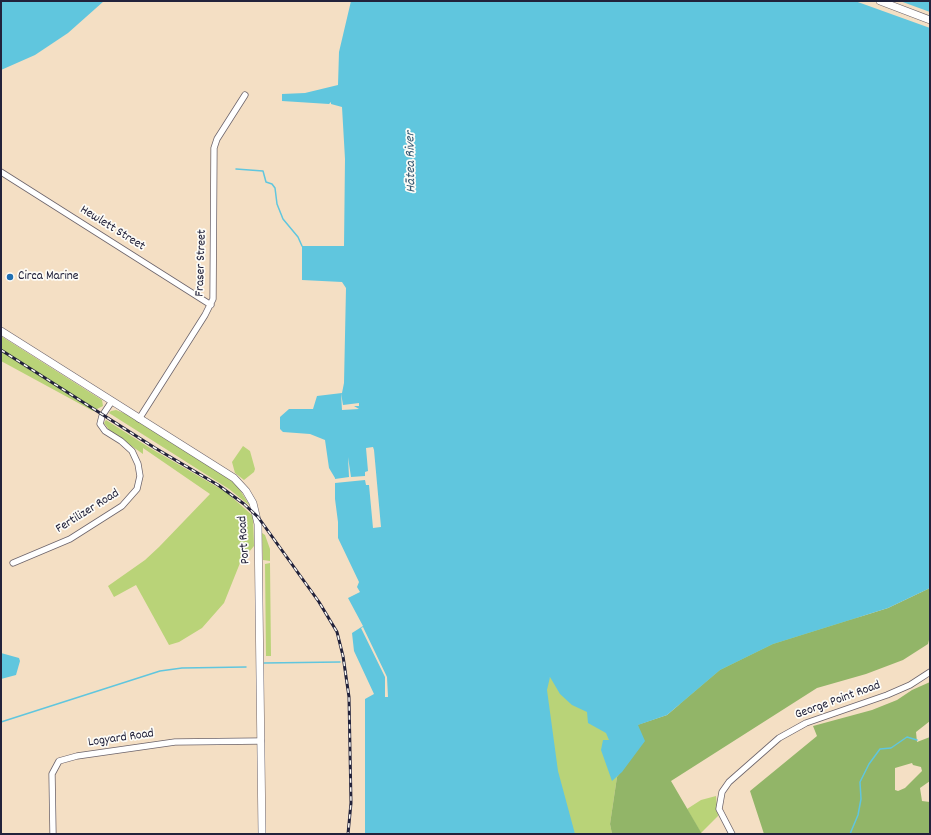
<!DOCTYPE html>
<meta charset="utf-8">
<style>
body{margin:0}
#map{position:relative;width:931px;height:835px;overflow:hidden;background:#f4dfc4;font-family:Dekko,sans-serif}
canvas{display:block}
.frame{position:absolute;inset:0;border:2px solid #22223b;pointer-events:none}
</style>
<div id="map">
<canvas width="931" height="835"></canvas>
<div class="frame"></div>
</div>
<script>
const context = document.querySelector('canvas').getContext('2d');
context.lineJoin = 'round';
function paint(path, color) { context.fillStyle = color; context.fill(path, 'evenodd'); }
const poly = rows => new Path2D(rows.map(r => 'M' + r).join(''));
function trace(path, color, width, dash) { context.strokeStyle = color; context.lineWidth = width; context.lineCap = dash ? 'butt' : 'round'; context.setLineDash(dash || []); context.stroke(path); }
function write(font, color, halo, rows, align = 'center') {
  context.font = font + ' Dekko,sans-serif'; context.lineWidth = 3.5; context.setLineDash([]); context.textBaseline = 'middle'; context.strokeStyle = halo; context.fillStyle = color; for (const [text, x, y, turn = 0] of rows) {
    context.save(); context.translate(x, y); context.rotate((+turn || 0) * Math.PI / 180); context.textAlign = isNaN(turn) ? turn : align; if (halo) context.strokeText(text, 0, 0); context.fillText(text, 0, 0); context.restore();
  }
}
const green = poly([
 [1,336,102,400,103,406,93,411,1,361],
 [116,410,126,414,229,478,237,485,250,506,229,489,109,413,111,411],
 [106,420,150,448,226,492,253,516,254,546,240,563,224,603,202,628,179,642,169,645,136,585,114,597,108,586,145,560,159,547,210,494,143,448,143,454,110,431,104,423],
 [243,446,250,451,255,469,254,472,244,480,235,473,232,462],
 [262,533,265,535,270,549,270,561,263,560],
 [270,563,271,656,266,656,265,564],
 [930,588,852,620,638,725,622,772,617,777,610,824,612,834,506,834,507,730,550,677],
 [716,796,718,816,701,833,687,809,701,800]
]);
const forest = poly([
 [930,588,930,636,928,644,903,660,866,674,817,688,671,781,702,834,612,834,610,824,617,777,644,741,637,725,667,715,720,670,773,644,888,608],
 [930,682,930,721,916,732,917,742,930,737,930,781,920,788,922,801,930,802,930,834,764,834,750,791,817,736,813,726,872,710,897,700,912,690],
 [912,763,913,765,921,767,922,771,905,788,898,791,895,790,895,768]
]);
const water = poly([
 [1,1,104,1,68,33,35,55,1,70],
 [351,1,855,1,930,28,930,588,888,608,773,644,720,670,667,715,638,725,645,741,622,772,612,781,601,750,603,740,609,740,606,733,588,723,587,712,572,705,560,694,550,677,547,690,558,771,575,834,365,834,365,699,374,694,354,651,352,633,363,626,348,598,360,592,357,587,359,582,338,538,338,522,335,499,335,478,329,468,325,440,310,434,283,432,280,429,280,417,289,409,313,409,317,396,342,393,344,383,346,288,342,282,302,280,302,246,344,246,345,159,342,107,331,104,331,102,329,104,282,101,282,94,305,93,338,85,339,52],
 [900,1,930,1,930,12],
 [1,653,19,658,20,661,16,675,1,679]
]);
const pier = poly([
 [341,393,343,405,359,403,359,406,354,406,359,409,342,410],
 [373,447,374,450,381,527,373,528,369,485,366,485,365,480,335,483,335,479,349,477,348,457,351,477,365,476,365,472,368,471,366,448],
 [363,627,387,677,388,697,385,697,385,677,361,628]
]);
const stream = poly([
 [236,169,263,171,266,182,272,184,275,188,277,204,283,219,298,237,302,246],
 [264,663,340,662],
 [1,722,160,671,182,668,246,667],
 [850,834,858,815,861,799,860,782,869,764,880,749,891,748,907,737,917,740]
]);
const minor = poly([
 [1,172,211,305],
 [139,419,205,315,213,299,214,148,217,139,245,95],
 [13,563,70,539,122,506,137,489,140,476,138,464,132,451,121,441,105,431,100,424,102,416,112,401],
 [53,834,52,774,59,761,77,756,175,742,261,741],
 [732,834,719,809,722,792,729,782,779,738,806,723,887,695,910,685,930,672]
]);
const major = poly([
 [880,1,930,20],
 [1,331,234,478,246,491,253,503,258,524,262,834]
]);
const rail = poly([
 [1,350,155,448,218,485,244,504,258,517,319,602,337,632,343,656,349,697,351,803,348,834]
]);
const markers = [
 [10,277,4,"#1f6fb2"]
];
const streetNames = [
 ["Hewlett Street",112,229,32],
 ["Fraser Street",202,263,-88],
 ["Fertilizer Road",88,512,-32],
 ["Port Road",245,540,-94],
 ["George Point Road",838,701,-20],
 ["Logyard Road",121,739,-8]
];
const poiNames = [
 ["Circa Marine",18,277]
];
const waterNames = [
 ["Hātea River",412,162,-91]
];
paint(green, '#b9d378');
paint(forest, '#92b568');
paint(water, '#60c6de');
paint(pier, '#f4dfc4');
trace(stream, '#60c6de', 1.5);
trace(minor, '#6c646b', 7);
trace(major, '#6c646b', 8);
trace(minor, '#fff', 5.5);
trace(major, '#fff', 7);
trace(rail, '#22223b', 3);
trace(rail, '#fdfcf7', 1.5, [4.5]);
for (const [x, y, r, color] of markers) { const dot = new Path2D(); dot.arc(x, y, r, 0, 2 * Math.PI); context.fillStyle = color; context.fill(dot); trace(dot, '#fdfcf7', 1.5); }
write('13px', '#22223b', '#fdfcf7', streetNames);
write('13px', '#22223b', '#fdfcf7', poiNames, 'left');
write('italic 14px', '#385b74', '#fdfcf7', waterNames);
</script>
